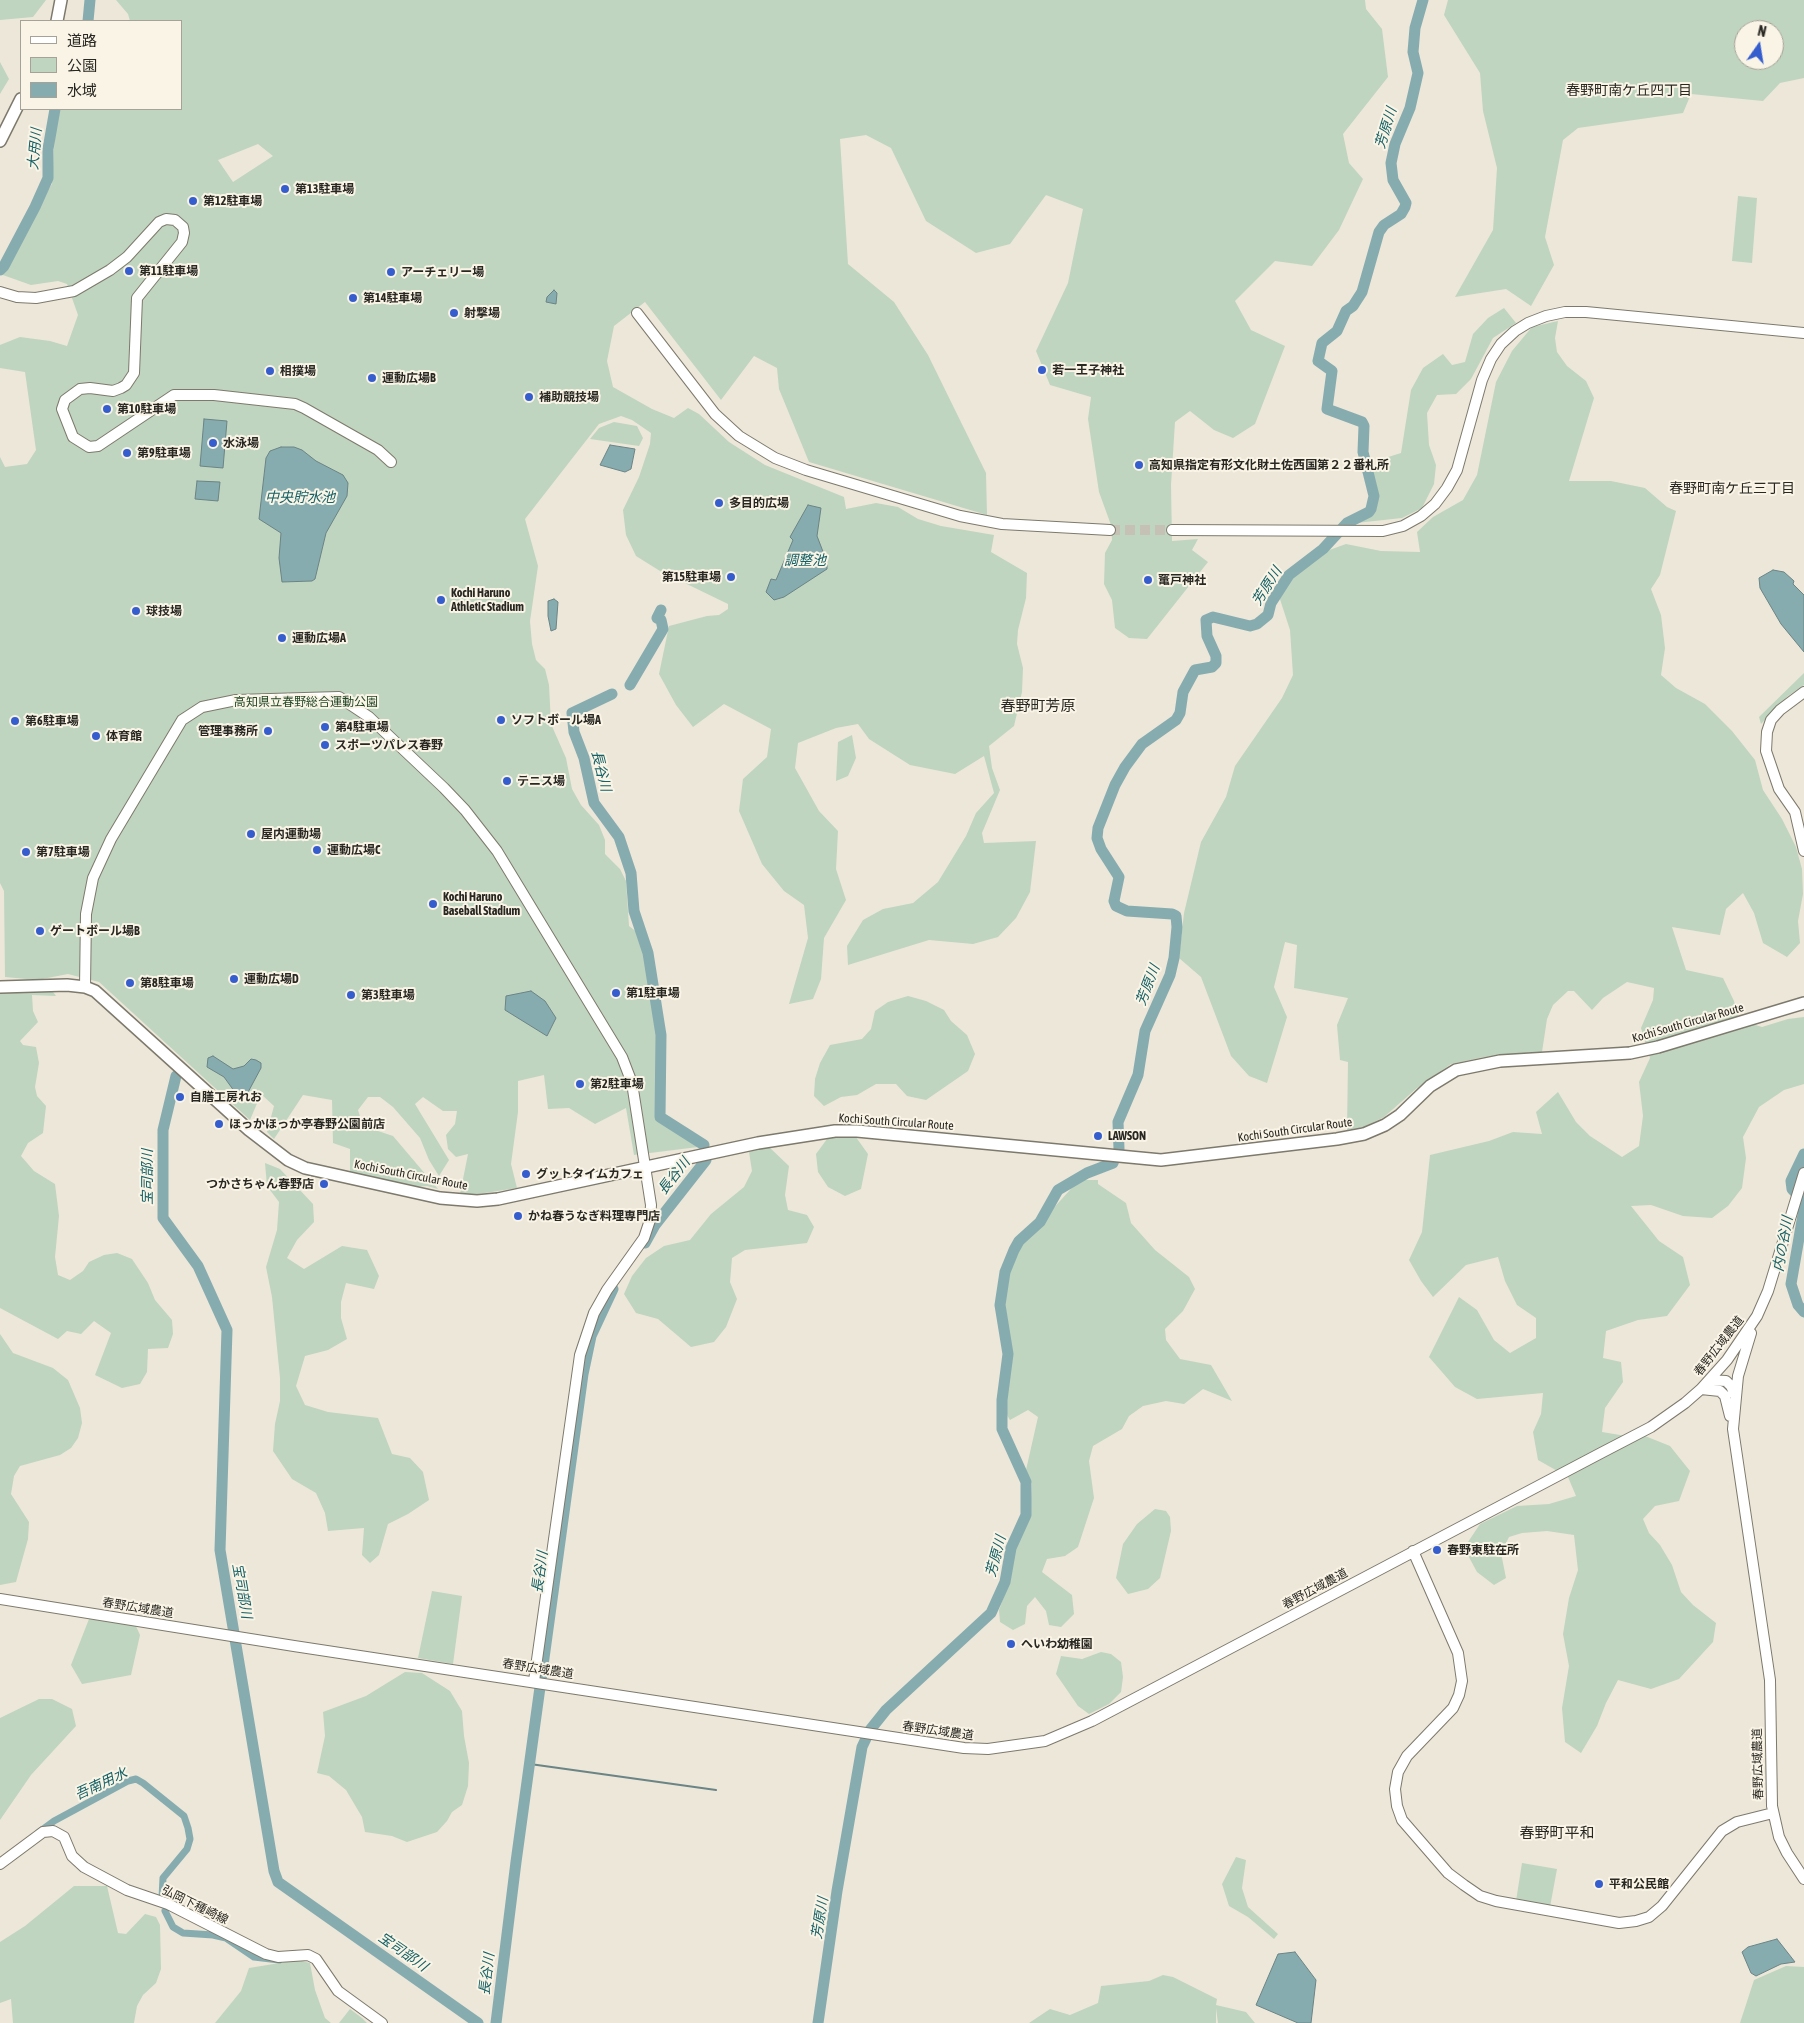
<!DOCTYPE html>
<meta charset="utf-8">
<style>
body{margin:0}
#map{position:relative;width:1804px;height:2023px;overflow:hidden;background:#ece7d9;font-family:"Asap Condensed","Noto Sans JP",sans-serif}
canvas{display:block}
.legend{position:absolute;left:20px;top:20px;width:162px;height:90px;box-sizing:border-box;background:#f9f4e6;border:1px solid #a6a298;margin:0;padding:6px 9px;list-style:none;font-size:15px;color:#292722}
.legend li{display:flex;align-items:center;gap:10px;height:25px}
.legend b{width:25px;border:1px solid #a6a298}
.north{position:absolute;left:1734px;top:20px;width:50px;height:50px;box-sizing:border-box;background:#f9f4e6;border:1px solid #a6a298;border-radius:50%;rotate:13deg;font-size:14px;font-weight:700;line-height:20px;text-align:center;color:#292722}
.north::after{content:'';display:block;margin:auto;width:18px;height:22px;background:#355dce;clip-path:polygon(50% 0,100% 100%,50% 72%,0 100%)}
</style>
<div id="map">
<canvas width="1804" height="2023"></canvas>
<ul class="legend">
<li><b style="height:6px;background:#fff"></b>道路</li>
<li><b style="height:14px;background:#bfd5c0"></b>公園</li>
<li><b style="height:14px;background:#87acaf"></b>水域</li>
</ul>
<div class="north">N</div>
</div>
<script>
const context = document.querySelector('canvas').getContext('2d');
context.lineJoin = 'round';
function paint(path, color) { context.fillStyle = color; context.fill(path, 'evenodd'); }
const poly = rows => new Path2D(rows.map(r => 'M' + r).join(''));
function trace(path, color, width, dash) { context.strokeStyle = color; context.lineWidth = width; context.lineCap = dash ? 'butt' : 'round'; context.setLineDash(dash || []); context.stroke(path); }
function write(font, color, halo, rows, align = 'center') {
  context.font = font + ' "Asap Condensed","Noto Sans JP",sans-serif'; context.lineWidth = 4; context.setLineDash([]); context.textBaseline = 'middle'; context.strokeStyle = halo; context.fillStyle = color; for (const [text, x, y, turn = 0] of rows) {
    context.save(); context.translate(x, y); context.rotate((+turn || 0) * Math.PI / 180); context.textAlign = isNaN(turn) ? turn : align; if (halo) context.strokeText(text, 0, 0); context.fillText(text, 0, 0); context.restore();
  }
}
const green = poly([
 [0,0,46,0,33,17,0,20],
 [116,0,1365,0,1366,9,1382,29,1388,77,1343,134,1349,163,1363,179,1339,230,1312,266,1275,261,1235,301,1251,330,1285,346,1255,424,1233,438,1214,430,1190,411,1175,422,1171,485,1172,541,1198,539,1192,550,1208,562,1147,639,1129,638,1115,628,1112,600,1104,584,1105,553,1112,540,1111,525,1099,492,1088,419,1091,397,1050,385,1036,351,1068,283,1083,209,1046,195,1010,244,976,253,926,221,891,148,866,135,840,139,848,264,894,302,928,355,986,473,987,515,809,462,779,389,777,368,754,356,721,400,645,302,614,326,607,361,613,387,652,409,674,418,688,408,699,414,729,442,765,465,844,497,846,509,876,503,898,507,918,519,941,526,994,535,991,552,1027,573,1026,598,1018,630,1017,644,1023,668,1022,692,1014,726,989,746,992,768,1000,790,982,833,984,843,1036,841,1030,892,1016,918,998,937,973,944,929,940,848,965,847,946,863,920,883,909,913,903,938,882,966,836,976,813,994,793,984,756,955,774,910,765,869,739,858,724,836,728,798,743,795,768,819,811,838,831,836,869,846,900,824,938,821,979,813,999,789,1004,808,938,804,905,784,891,762,864,739,811,743,779,767,757,771,729,724,704,693,727,676,705,659,674,669,626,707,616,719,615,728,609,728,604,660,571,636,556,626,535,623,510,639,477,650,444,651,433,632,420,621,416,599,424,525,519,538,566,530,621,532,644,536,660,545,669,549,685,551,724,566,758,572,789,581,805,599,825,605,840,605,854,620,869,626,881,629,926,642,936,658,1035,657,1119,698,1147,634,1155,626,1108,595,1124,569,1108,548,1109,544,1075,518,1081,518,1112,511,1164,517,1188,478,1194,460,1194,468,1154,456,1157,448,1149,446,1135,455,1124,457,1111,443,1111,423,1097,415,1104,449,1160,439,1176,429,1160,420,1138,393,1107,380,1097,368,1097,358,1110,363,1126,393,1136,438,1189,427,1186,412,1187,384,1180,350,1171,350,1149,333,1143,332,1100,303,1095,274,1139,267,1132,274,1106,261,1094,250,1120,99,982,68,974,37,980,5,977,4,891,0,883,0,457,5,467,27,464,36,450,25,372,0,368,0,345,20,337,50,341,67,346,78,315,67,284,58,281,31,285,0,274,15,253,32,215,52,184,55,131,59,109,181,109,181,21,130,21,128,14],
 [258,144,273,156,233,182,218,160],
 [1448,0,1804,0,1804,78,1780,83,1763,101,1691,94,1683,113,1578,128,1563,140,1545,237,1554,265,1531,306,1506,289,1455,297,1493,230,1497,168,1483,111,1480,73,1444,15],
 [1744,30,1774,30,1774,60,1744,60],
 [0,62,9,79,0,94],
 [1738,196,1757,198,1752,263,1732,261],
 [1504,308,1516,323,1493,338,1471,379,1456,394,1437,395,1427,413,1429,445,1436,465,1434,484,1422,508,1402,518,1356,523,1373,513,1378,496,1372,467,1385,458,1401,453,1411,390,1423,368,1443,354,1452,365,1465,362,1473,334,1488,318],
 [1558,321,1555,338,1557,352,1567,366,1586,381,1594,398,1569,481,1611,481,1645,488,1667,507,1676,511,1660,575,1651,589,1661,615,1665,648,1661,675,1676,688,1705,704,1732,731,1755,760,1763,790,1782,819,1796,847,1802,869,1803,894,1798,921,1800,943,1787,957,1763,943,1754,913,1743,893,1726,909,1720,935,1672,927,1686,970,1723,978,1734,1001,1739,1020,1762,1027,1788,1019,1804,1017,1804,1084,1784,1090,1759,1107,1743,1137,1746,1158,1742,1188,1728,1206,1712,1218,1683,1216,1651,1205,1631,1206,1659,1241,1683,1257,1690,1285,1667,1316,1638,1320,1606,1331,1603,1358,1621,1362,1623,1382,1605,1408,1602,1432,1626,1436,1645,1436,1670,1446,1690,1471,1679,1501,1655,1506,1643,1519,1649,1533,1660,1545,1672,1565,1681,1592,1693,1605,1716,1623,1713,1642,1679,1679,1651,1689,1618,1680,1606,1703,1597,1726,1581,1753,1565,1742,1562,1708,1569,1666,1563,1634,1569,1598,1578,1570,1574,1535,1547,1531,1522,1533,1509,1537,1501,1553,1506,1578,1494,1585,1477,1572,1464,1548,1480,1524,1517,1506,1549,1504,1576,1496,1568,1477,1538,1460,1533,1432,1541,1414,1543,1393,1477,1399,1455,1387,1429,1357,1459,1297,1477,1310,1494,1340,1510,1353,1536,1338,1536,1318,1517,1305,1505,1281,1498,1257,1466,1265,1433,1297,1421,1281,1409,1260,1422,1232,1430,1155,1489,1141,1513,1132,1542,1134,1536,1112,1558,1092,1576,1122,1590,1136,1622,1157,1639,1146,1643,1116,1639,1082,1650,1058,1641,1028,1653,1000,1654,988,1627,982,1603,998,1592,1010,1574,991,1568,991,1553,1005,1547,1019,1542,1052,1484,1057,1451,1064,1417,1088,1384,1117,1364,1127,1347,1130,1348,1062,1340,1060,1337,1025,1348,998,1294,988,1297,945,1285,942,1274,987,1287,1017,1267,1083,1249,1076,1231,1056,1201,977,1179,958,1184,913,1201,842,1226,797,1235,766,1282,698,1293,675,1290,630,1277,590,1310,557,1346,544,1381,551,1420,552,1417,532,1433,517,1463,500,1477,475,1496,382,1512,351,1532,327],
 [614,422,637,426,643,438,639,446,590,439,599,428],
 [1804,673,1804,685,1788,696,1761,724,1759,717],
 [852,735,856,758,848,776,836,781,838,742],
 [0,984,51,989,56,996,32,995,33,1011,38,1022,20,1041,23,1045,36,1047,39,1063,35,1087,37,1096,46,1106,43,1133,28,1143,21,1156,34,1171,55,1184,59,1216,55,1257,58,1275,70,1280,83,1271,89,1262,104,1255,117,1253,132,1259,148,1283,155,1300,172,1320,173,1334,168,1348,148,1349,147,1372,140,1384,122,1388,95,1375,111,1333,94,1321,81,1334,67,1331,58,1339,0,1308],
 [908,996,926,1001,944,1010,951,1021,967,1035,975,1054,968,1071,926,1100,907,1096,896,1084,876,1084,857,1095,841,1097,824,1106,814,1096,815,1079,820,1063,830,1045,862,1039,871,1029,875,1011,888,1002],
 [853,1133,868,1154,861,1189,845,1196,828,1187,818,1172,816,1154,827,1139],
 [768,1146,789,1166,785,1195,788,1210,807,1215,814,1227,807,1243,745,1250,732,1258,730,1282,737,1299,726,1327,714,1342,691,1347,658,1319,636,1313,624,1294,632,1276,646,1258,664,1246,690,1240,711,1214,744,1187,752,1171,749,1152],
 [265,1163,280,1169,313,1204,314,1222,297,1240,287,1258,304,1269,342,1246,367,1250,379,1276,374,1289,346,1283,341,1302,341,1318,347,1339,328,1350,305,1356,296,1386,305,1405,328,1412,378,1418,392,1454,410,1458,423,1472,429,1500,408,1514,388,1524,379,1555,370,1563,362,1555,364,1528,328,1531,325,1513,316,1493,292,1479,273,1451,275,1424,280,1401,280,1378,272,1297,266,1267,277,1230,279,1202,267,1186],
 [1079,1180,1098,1180,1098,1184,1126,1203,1131,1223,1155,1250,1189,1277,1195,1289,1183,1311,1165,1329,1166,1340,1180,1359,1211,1365,1232,1401,1203,1389,1184,1404,1166,1401,1143,1406,1129,1416,1122,1429,1093,1446,1089,1461,1094,1498,1078,1547,1065,1556,1047,1559,1042,1572,1072,1595,1074,1614,1061,1627,1049,1625,1046,1611,1035,1597,1027,1606,1025,1624,1013,1630,1000,1622,999,1610,1006,1591,1013,1552,1030,1509,1032,1484,1026,1470,1038,1417,1028,1410,1010,1420,1005,1412,1005,1344,999,1326,999,1289,1007,1266,1020,1245],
 [0,1334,13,1353,53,1368,68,1380,80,1408,82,1423,78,1438,71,1448,60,1455,20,1466,14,1476,11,1494,29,1522,28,1539,16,1582,0,1585],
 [1155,1509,1166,1511,1170,1517,1171,1531,1160,1578,1148,1589,1128,1594,1116,1578,1123,1544,1137,1524],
 [432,1591,462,1596,453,1664,418,1658],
 [89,1619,135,1624,140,1635,131,1675,82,1684,71,1665],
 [1101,1652,1111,1654,1121,1662,1123,1677,1121,1692,1109,1704,1089,1714,1078,1706,1056,1674,1061,1656,1082,1659],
 [405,1672,422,1673,450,1691,462,1711,464,1736,469,1763,468,1786,462,1805,452,1812,447,1821,437,1832,407,1842,392,1836,365,1832,362,1817,346,1790,329,1776,317,1773,325,1736,323,1712,366,1696],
 [39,1699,52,1699,72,1709,76,1726,31,1775,0,1820,0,1718],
 [1236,1857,1246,1860,1242,1888,1248,1907,1278,1934,1274,1939,1248,1917,1229,1906,1222,1884],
 [1522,1863,1557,1869,1550,1907,1516,1901],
 [74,1886,107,1886,118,1933,126,1934,145,1914,156,1917,160,1925,161,1969,156,1983,143,1995,137,2006,134,2023,13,2023,11,1999,0,2003,0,1942,25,1926],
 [298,1960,310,1963,315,1990,325,2018,331,2023,215,2023,241,1991,249,1968],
 [1786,1966,1804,1967,1804,2023,1740,2023,1754,1980],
 [1163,1975,1173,1977,1217,1999,1216,2005,1246,2012,1255,2023,1218,2023,1216,2008,1216,2023,1029,2023,1050,2009,1070,2015,1098,2003,1101,1986,1149,1981],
 [350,2009,362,2018,367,2023,339,2023]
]);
const water = poly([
 [554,290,557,293,556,304,546,302,547,297,554,290],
 [204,419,227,421,223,468,200,466,204,419],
 [610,445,635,449,631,469,625,472,600,465,610,445],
 [281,447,294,447,302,450,316,461,343,475,348,483,347,496,326,533,315,579,312,581,282,582,279,558,281,533,259,519,266,458,270,451,281,447],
 [197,481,220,482,218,501,195,499,197,481],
 [808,505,821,508,817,536,827,562,827,569,784,597,774,600,766,592,771,579,776,580,793,540,790,537,808,505],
 [1773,570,1784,572,1794,581,1793,584,1804,595,1804,652,1781,624,1760,588,1759,578,1773,570],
 [554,599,558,602,556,629,551,631,548,616,548,601,554,599],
 [531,991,545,1001,556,1018,547,1036,505,1010,506,996,531,991],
 [213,1056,233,1069,244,1066,251,1059,256,1060,261,1063,261,1068,246,1096,237,1095,224,1077,207,1067,208,1058,213,1056],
 [1777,1939,1795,1962,1781,1964,1756,1976,1751,1973,1742,1952,1748,1947,1777,1939],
 [1295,1952,1316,1980,1311,2023,1298,2023,1256,2005,1278,1954,1295,1952]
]);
const stream = poly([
 [530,1764,716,1790]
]);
const canal = poly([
 [39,1832,54,1821,128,1781,136,1779,143,1783,184,1816,188,1828,190,1839,187,1849,163,1878,162,1898],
 [165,1911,173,1927,183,1933,213,1935,226,1938,254,1957,279,1960]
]);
const river = poly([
 [88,21,90,0],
 [0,270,4,266,35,207,48,178,48,149,55,109],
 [630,685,663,629,661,620,657,618,661,610],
 [612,694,572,713,574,732,584,758,594,803,619,837,631,873,634,911,648,953,661,1035,660,1117,704,1145],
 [176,1076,163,1130,163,1218,198,1266,227,1330,220,1550,274,1871,278,1882,478,2023],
 [1119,1149,1118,1122,1138,1075,1145,1031,1170,975,1174,958,1177,927,1176,916,1172,914,1127,911,1116,906,1114,901,1119,877,1101,849,1097,838,1098,828,1115,785,1125,767,1142,744,1176,720,1180,713,1183,692,1195,670,1212,667,1216,663,1216,656,1207,636,1206,620,1213,617,1250,626,1257,624,1268,615,1271,603,1289,575,1323,549,1347,523,1369,512,1371,509,1374,496,1363,452,1364,426,1362,422,1327,409,1332,371,1318,361,1322,343,1337,331,1346,311,1353,306,1362,292,1379,232,1384,225,1401,214,1405,207,1406,203,1393,180,1391,163,1395,144,1410,108,1418,73,1413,52,1415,28,1423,0],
 [1804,1154,1791,1181,1792,1189,1802,1200,1804,1209,1791,1284,1798,1305,1804,1312],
 [645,1243,655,1225,706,1160],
 [496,2023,516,1862,583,1374,591,1336,613,1289],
 [818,2023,837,1891,862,1747,870,1730,886,1710,991,1613,1005,1582,1011,1548,1026,1515,1026,1482,1002,1429,1002,1400,1008,1354,1000,1305,1005,1272,1014,1250,1019,1241,1040,1222,1058,1190,1087,1173,1113,1163,1115,1158]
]);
const secondaryTunnel = poly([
 [1110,530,1172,530]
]);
const secondary = poly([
 [0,292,17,297,36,298,74,291,110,270,127,257,159,222,166,219,175,220,183,227,184,233,182,242,137,298,134,373,126,385,121,388,113,391,90,388,80,389,65,400,62,409,73,437,89,447,98,446,174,395,214,395,295,404,304,408,378,450,391,462],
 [637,313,715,414,739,436,775,458,806,470,960,516,1002,524,1110,530],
 [1172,530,1383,531,1403,526,1421,516,1435,504,1447,488,1457,470,1482,380,1491,359,1501,344,1515,331,1528,323,1546,316,1565,312,1586,312,1804,333],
 [1804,692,1780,710,1771,720,1767,732,1766,751,1779,789,1795,812,1804,851],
 [85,987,86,914,93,878,111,839,182,720,202,707,236,700,339,697,369,717,444,788,465,810,497,851,622,1057,632,1083,651,1205,650,1220,644,1238,607,1290,594,1313,580,1355,534,1681],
 [1751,1333,1738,1376,1733,1429,1770,1680,1772,1806,1779,1837,1787,1853,1804,1879],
 [1710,1380,1726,1381,1731,1386,1735,1395],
 [1701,1389,1720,1391,1725,1396,1730,1416],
 [1413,1551,1458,1653,1462,1681,1459,1695,1453,1708,1407,1756,1398,1772,1395,1789,1397,1806,1402,1820,1448,1873,1464,1885,1480,1896,1496,1901,1619,1923,1636,1921,1649,1917,1662,1906,1722,1831,1737,1822,1773,1813],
 [0,1599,294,1646,964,1748,988,1749,1045,1741,1092,1721,1601,1453,1651,1427,1685,1403,1701,1389,1727,1360,1757,1316,1768,1291,1804,1173],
 [0,1864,43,1832,53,1831,64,1837,72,1856,84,1867,127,1890,168,1904,266,1954,278,1957,308,1955,316,1959,338,1991,382,2023]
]);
const primary = poly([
 [57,21,61,0],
 [0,141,21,99],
 [0,987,67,985,85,987,95,991,249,1130,288,1160,305,1168,440,1198,477,1201,498,1199,758,1143,835,1131,857,1131,1161,1160,1337,1139,1364,1134,1385,1125,1400,1115,1430,1086,1456,1070,1500,1061,1630,1053,1658,1047,1804,1003]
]);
const markers = [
 [285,189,5,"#355dce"],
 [193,201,5,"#355dce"],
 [129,271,5,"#355dce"],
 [391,272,5,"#355dce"],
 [353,298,5,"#355dce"],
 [454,313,5,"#355dce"],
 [1042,370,5,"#355dce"],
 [270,371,5,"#355dce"],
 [372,378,5,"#355dce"],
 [529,397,5,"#355dce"],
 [107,409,5,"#355dce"],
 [213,443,5,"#355dce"],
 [127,453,5,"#355dce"],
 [1139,465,5,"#355dce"],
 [719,503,5,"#355dce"],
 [731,577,5,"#355dce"],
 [1148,580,5,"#355dce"],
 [441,600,5,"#355dce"],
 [136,611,5,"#355dce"],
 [282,638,5,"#355dce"],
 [501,720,5,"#355dce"],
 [15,721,5,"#355dce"],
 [325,727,5,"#355dce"],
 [268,731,5,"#355dce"],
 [96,736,5,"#355dce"],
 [325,745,5,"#355dce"],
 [507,781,5,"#355dce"],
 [251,834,5,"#355dce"],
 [317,850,5,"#355dce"],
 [26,852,5,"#355dce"],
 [433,904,5,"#355dce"],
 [40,931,5,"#355dce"],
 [234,979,5,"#355dce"],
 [130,983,5,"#355dce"],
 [616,993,5,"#355dce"],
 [351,995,5,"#355dce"],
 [580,1084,5,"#355dce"],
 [180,1097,5,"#355dce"],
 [219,1124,5,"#355dce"],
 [1098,1136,5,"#355dce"],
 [526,1174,5,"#355dce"],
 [324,1184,5,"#355dce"],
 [518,1216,5,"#355dce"],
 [1437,1550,5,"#355dce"],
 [1011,1644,5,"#355dce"],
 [1599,1884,5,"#355dce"]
];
const poiNames = [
 ["第13駐車場",295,189],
 ["第12駐車場",203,201],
 ["第11駐車場",139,271],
 ["アーチェリー場",401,272],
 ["第14駐車場",363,298],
 ["射撃場",464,313],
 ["若一王子神社",1052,370],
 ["相撲場",280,371],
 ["運動広場B",382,378],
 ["補助競技場",539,397],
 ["第10駐車場",117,409],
 ["水泳場",223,443],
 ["第9駐車場",137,453],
 ["高知県指定有形文化財土佐西国第２２番札所",1149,465],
 ["多目的広場",729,503],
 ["第15駐車場",721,577,"right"],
 ["竃戸神社",1158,580],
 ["Kochi Haruno",451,593],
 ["Athletic Stadium",451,607],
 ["球技場",146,611],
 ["運動広場A",292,638],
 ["ソフトボール場A",511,720],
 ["第6駐車場",25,721],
 ["第4駐車場",335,727],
 ["管理事務所",258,731,"right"],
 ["体育館",106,736],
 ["スポーツパレス春野",335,745],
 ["テニス場",517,781],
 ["屋内運動場",261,834],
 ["運動広場C",327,850],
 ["第7駐車場",36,852],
 ["Kochi Haruno",443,897],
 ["Baseball Stadium",443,911],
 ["ゲートボール場B",50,931],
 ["運動広場D",244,979],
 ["第8駐車場",140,983],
 ["第1駐車場",626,993],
 ["第3駐車場",361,995],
 ["第2駐車場",590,1084],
 ["自膳工房れお",190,1097],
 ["ほっかほっか亭春野公園前店",229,1124],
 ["LAWSON",1108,1136],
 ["グットタイムカフェ",536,1174],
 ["つかさちゃん春野店",314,1184,"right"],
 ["かね春うなぎ料理専門店",528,1216],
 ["春野東駐在所",1447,1550],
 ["へいわ幼稚園",1021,1644],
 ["平和公民館",1609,1884]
];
const parkNames = [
 ["高知県立春野総合運動公園",306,702]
];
const streetNames = [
 ["Kochi South Circular Route",1688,1023,-16],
 ["Kochi South Circular Route",896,1122,4],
 ["Kochi South Circular Route",1295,1130,-8],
 ["Kochi South Circular Route",411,1175,11],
 ["春野広域農道",1719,1346,-52],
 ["春野広域農道",1315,1589,-28],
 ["春野広域農道",138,1608,9],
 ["春野広域農道",538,1669,9],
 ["春野広域農道",938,1731,8],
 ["春野広域農道",1758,1764,-91],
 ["弘岡下種崎線",195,1905,26]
];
const neighbourhoodNames = [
 ["春野町南ケ丘四丁目",1629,91],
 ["春野町南ケ丘三丁目",1732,489]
];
const waterNames = [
 ["芳原川",1386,128,-73],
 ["大用川",35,149,-85],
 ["中央貯水池",300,498],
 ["調整池",805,561],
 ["芳原川",1267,586,-58],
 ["長谷川",601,771,76],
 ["芳原川",1148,985,-69],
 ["長谷川",674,1176,-52],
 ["宝司部川",148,1177,-90],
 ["内の谷川",1783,1244,-80],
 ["芳原川",996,1556,-75],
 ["長谷川",540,1572,-82],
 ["宝司部川",242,1591,80],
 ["吾南用水",101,1784,-25],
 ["芳原川",820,1918,-81],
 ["宝司部川",403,1952,35],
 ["長谷川",487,1974,-83]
];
const quarterNames = [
 ["春野町芳原",1038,706],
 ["春野町平和",1557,1833]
];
paint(green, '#bfd5c0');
paint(water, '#87acaf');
trace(water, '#6b8485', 1);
trace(stream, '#6b8485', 2);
trace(canal, '#87acaf', 7);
trace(river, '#87acaf', 11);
trace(secondaryTunnel, '#c5c1b4', 10, [10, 5]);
trace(secondary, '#7d796c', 12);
trace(primary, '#7d796c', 14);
trace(secondary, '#fff', 10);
trace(primary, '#fff', 11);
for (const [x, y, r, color] of markers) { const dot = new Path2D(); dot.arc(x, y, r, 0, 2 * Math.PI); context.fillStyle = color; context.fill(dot); trace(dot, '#f9f4e6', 2); }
write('bold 12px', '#292722', '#f9f4e6', poiNames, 'left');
write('12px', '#204525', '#f9f4e6', parkNames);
write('12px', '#292722', '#f9f4e6', streetNames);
write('14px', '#292722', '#f9f4e6', neighbourhoodNames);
write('italic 14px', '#156167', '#f9f4e6', waterNames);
write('15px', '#292722', '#f9f4e6', quarterNames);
</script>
